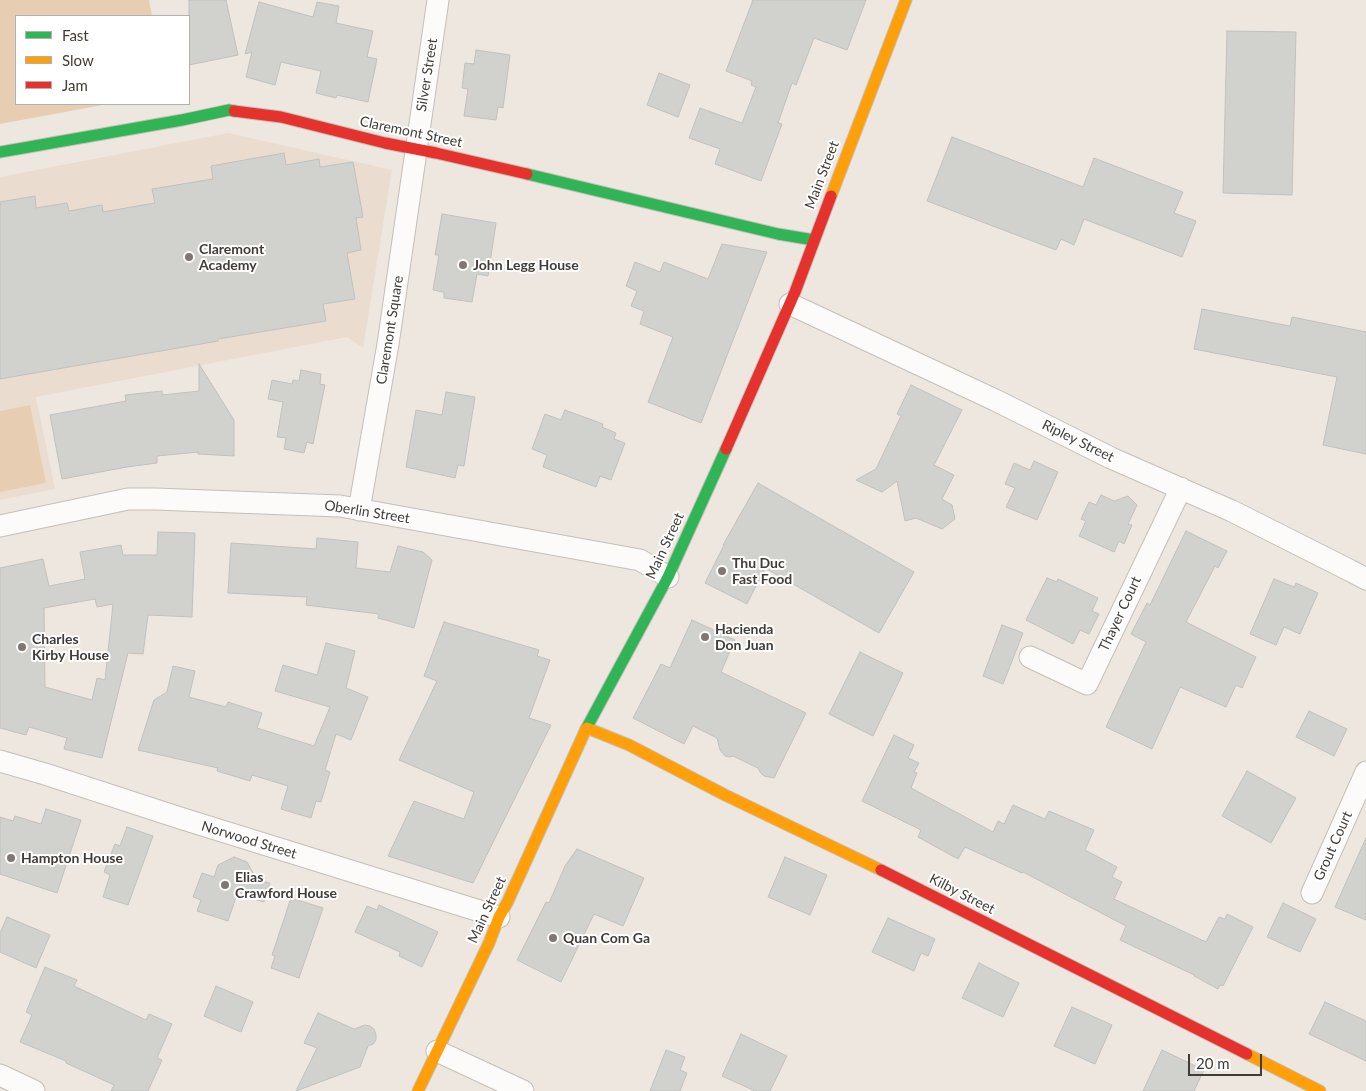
<!DOCTYPE html>
<style>
body{margin:0}
#map{position:relative;width:1366px;height:1091px;overflow:hidden;background:#eee7df;font-family:Lato,sans-serif}
canvas{display:block}
.legend{position:absolute;left:15px;top:15px;width:175px;height:90px;box-sizing:border-box;background:#fff;border:1px solid #b3b1af;margin:0;padding:6px 9px;list-style:none;font-size:15px;color:#413c36}
.legend li{display:flex;align-items:center;gap:10px;height:25px}
.legend b{width:25px;border:1px solid #b3b1af}
.scale{position:absolute;left:1188px;top:1054px;width:74px;height:22px;box-sizing:border-box;border:2px solid #413c36;border-top:0;padding-left:6px;font-size:15px;line-height:18px;white-space:nowrap;color:#413c36;-webkit-text-stroke:4px #fff;paint-order:stroke}
</style>
<div id="map">
<canvas width="1366" height="1091"></canvas>
<ul class="legend">
<li><b style="height:6px;background:#30b455"></b>Fast</li>
<li><b style="height:6px;background:#ff9f0a"></b>Slow</li>
<li><b style="height:6px;background:#e5322d"></b>Jam</li>
</ul>
<div class="scale">20 m</div>
</div>
<script>
const context = document.querySelector('canvas').getContext('2d');
context.lineJoin = 'round';
function paint(path, color) { context.fillStyle = color; context.fill(path, 'evenodd'); }
const poly = rows => new Path2D(rows.map(r => 'M' + r).join(''));
function trace(path, color, width, dash) { context.strokeStyle = color; context.lineWidth = width; context.lineCap = dash ? 'butt' : 'round'; context.setLineDash(dash || []); context.stroke(path); }
function write(font, color, halo, rows, align = 'center') {
  context.font = font + ' Lato,sans-serif'; context.lineWidth = 4; context.setLineDash([]); context.textBaseline = 'middle'; context.strokeStyle = halo; context.fillStyle = color; for (const [text, x, y, turn = 0] of rows) {
    context.save(); context.translate(x, y); context.rotate((+turn || 0) * Math.PI / 180); context.textAlign = isNaN(turn) ? turn : align; if (halo) context.strokeText(text, 0, 0); context.fillText(text, 0, 0); context.restore();
  }
}
const built = poly([
 [228,133,392,170,363,348,347,337,36,397,55,489,0,500,0,177]
]);
const green = poly([
 [0,0,149,0,152,16,16,16,16,104,108,104,0,124],
 [30,405,46,483,0,492,0,411]
]);
const building = poly([
 [189,0,226,0,238,55,189,65,189,0],
 [753,0,866,0,847,50,814,38,796,85,792,83,778,123,782,124,761,181,715,164,720,149,689,138,700,108,742,123,756,87,751,85,752,81,726,71,753,0],
 [259,2,313,17,317,2,339,6,336,23,373,31,367,57,377,59,368,102,337,95,336,98,316,93,321,71,281,62,275,85,246,77,252,52,245,54,259,2],
 [1227,31,1296,32,1292,195,1223,193,1227,31],
 [476,50,510,55,503,108,498,107,496,120,464,116,468,89,462,88,465,63,474,64,476,50],
 [659,73,690,85,678,117,647,105,659,73],
 [952,137,1083,187,1094,158,1183,192,1174,213,1196,221,1182,257,1084,219,1074,245,1061,239,1056,250,927,201,952,137],
 [284,153,286,165,319,159,320,167,353,162,363,217,356,218,361,250,347,253,355,299,323,304,326,321,218,339,218,341,0,379,0,202,35,196,36,208,67,203,69,211,102,205,103,212,155,203,152,189,213,179,211,166,284,153],
 [442,214,496,223,488,276,477,274,472,302,444,298,444,292,433,290,439,255,435,255,442,214],
 [722,244,767,252,701,423,648,402,673,337,640,324,644,311,631,306,637,291,626,286,635,262,660,272,664,262,708,279,722,244],
 [1202,309,1290,326,1292,317,1366,332,1366,454,1323,445,1337,377,1194,349,1202,309],
 [199,364,234,420,234,456,198,454,198,452,157,456,157,463,127,467,62,479,50,415,126,401,125,395,162,391,162,395,199,391,199,364],
 [301,370,321,374,320,384,325,385,313,444,307,442,304,453,284,449,286,438,277,437,283,402,268,399,272,380,292,384,293,380,299,381,301,370],
 [911,385,962,410,934,465,954,475,942,499,952,505,955,519,942,529,916,518,905,521,897,481,882,492,856,480,876,469,901,416,897,414,911,385],
 [446,392,475,397,464,466,458,465,455,478,406,467,416,410,442,415,446,392],
 [565,410,603,424,602,427,616,433,614,439,625,443,611,480,600,476,596,487,543,467,547,455,532,449,545,414,561,420,565,410],
 [1034,461,1058,472,1037,520,1006,507,1015,488,1005,484,1014,463,1030,470,1034,461],
 [758,483,914,572,879,633,765,568,747,604,705,583,724,545,723,545,758,483],
 [1101,495,1114,501,1128,496,1137,505,1128,524,1132,525,1124,544,1119,541,1114,552,1079,536,1086,521,1081,519,1089,502,1096,505,1101,495],
 [1186,531,1227,551,1218,568,1215,566,1186,622,1256,657,1242,688,1236,685,1226,707,1180,687,1152,749,1106,727,1146,642,1131,634,1147,603,1150,605,1186,531],
 [158,532,195,533,192,617,148,615,143,654,128,653,102,758,64,749,67,738,29,727,26,735,0,728,0,568,43,559,49,586,85,579,80,552,121,545,123,555,157,555,158,532],
 [95,599,97,607,113,604,105,680,97,678,92,700,45,687,44,608,95,599],
 [317,538,358,542,356,568,390,572,398,546,423,552,432,560,414,628,378,618,379,614,306,605,307,597,228,593,231,543,316,549,317,538],
 [1047,578,1057,582,1058,579,1098,598,1092,611,1099,614,1089,634,1080,630,1073,644,1026,620,1047,578],
 [1274,579,1294,587,1296,583,1318,593,1300,634,1284,627,1276,645,1250,634,1274,579],
 [692,620,735,640,721,672,806,713,774,778,764,776,760,772,758,768,733,756,729,757,725,756,720,750,717,738,693,726,684,744,633,718,661,664,670,668,692,620],
 [444,622,539,650,537,656,550,660,529,718,551,725,473,883,388,856,414,801,464,819,474,792,399,760,437,681,424,676,444,622],
 [1002,625,1023,633,1003,684,983,676,1002,625],
 [326,643,355,651,346,688,368,697,351,740,336,734,325,770,330,772,321,802,316,801,311,818,281,809,288,786,252,775,250,781,217,771,218,768,138,750,154,700,167,692,173,666,195,671,189,697,226,707,228,702,262,713,257,728,314,746,330,707,275,691,283,665,317,675,326,643],
 [860,652,903,673,873,736,829,714,860,652],
 [1309,711,1347,729,1334,756,1296,737,1309,711],
 [894,735,914,745,908,758,919,763,914,772,917,773,911,788,993,832,998,821,1004,824,1013,805,1045,819,1049,811,1094,830,1085,850,1117,867,1112,877,1122,882,1114,899,1206,942,1219,917,1225,919,1227,914,1253,927,1223,986,1220,985,1218,989,1194,976,1194,975,1120,940,1126,926,1023,872,1022,873,965,847,958,859,918,837,921,830,862,801,894,735],
 [1247,771,1296,798,1271,843,1222,816,1247,771],
 [46,809,81,820,57,893,0,874,0,817,13,821,15,816,41,824,46,809],
 [127,827,153,836,128,905,103,897,110,875,104,872,115,844,120,846,127,827],
 [1366,838,1366,920,1335,907,1366,838],
 [577,849,644,878,623,926,594,914,561,982,517,960,546,902,549,903,565,866,577,849],
 [234,857,247,862,257,880,270,883,264,902,237,894,228,921,197,911,201,900,193,897,202,873,214,877,218,865,234,857],
 [785,857,827,875,810,915,768,897,785,857],
 [291,898,323,908,299,978,271,968,275,956,272,955,291,898],
 [1283,903,1316,919,1300,952,1267,937,1283,903],
 [379,905,438,932,422,967,399,956,400,952,355,932,367,906,377,910,379,905],
 [7,917,50,935,36,968,0,952,0,933,7,917],
 [888,918,935,939,928,956,921,953,914,971,872,952,888,918],
 [979,963,1019,983,1003,1017,962,998,979,963],
 [45,967,77,980,74,986,146,1020,149,1014,172,1024,157,1058,162,1060,148,1091,111,1091,114,1085,66,1063,66,1061,20,1042,32,1015,26,1012,45,967],
 [216,986,253,1002,241,1032,204,1016,216,986],
 [1325,1002,1366,1021,1366,1061,1309,1034,1325,1002],
 [1072,1007,1112,1025,1095,1064,1054,1046,1072,1007],
 [318,1013,354,1029,365,1025,370,1026,374,1029,376,1035,376,1040,373,1044,368,1046,360,1067,296,1091,317,1048,304,1043,318,1013],
 [741,1034,787,1056,770,1091,755,1091,722,1076,741,1034],
 [666,1050,685,1057,680,1070,687,1073,680,1091,650,1091,666,1050],
 [1162,1050,1204,1070,1194,1091,1143,1091,1162,1050]
]);
const street = poly([
 [790,304,995,400,1111,458,1232,511,1351,571,1366,579],
 [359,510,388,344,438,0],
 [0,526,128,499,155,499,340,506,640,560,668,577],
 [1030,657,1087,684,1181,488],
 [0,761,45,774,180,818,499,917],
 [1312,893,1366,772],
 [437,1051,523,1091],
 [0,1075,34,1091]
]);
const fast = poly([
 [0,152,182,120,229,110,234,111],
 [527,174,778,234,814,240],
 [586,729,668,577,726,449]
]);
const slow = poly([
 [831,196,906,0],
 [587,728,629,745,725,795,881,870],
 [1247,1054,1320,1091],
 [418,1091,489,943,499,917,507,903,586,729]
]);
const jam = poly([
 [234,111,281,117,385,143,436,153,527,174],
 [726,449,795,292,831,196],
 [881,870,1247,1054]
]);
const markers = [
 [189,257,5,"#7e7871"],
 [463,265,5,"#7e7871"],
 [722,571,5,"#7e7871"],
 [705,637,5,"#7e7871"],
 [22,647,5,"#7e7871"],
 [11,858,5,"#7e7871"],
 [225,885,5,"#7e7871"],
 [553,938,5,"#7e7871"]
];
const streetNames = [
 ["Silver Street",427,75,-81],
 ["Claremont Street",411,132,12],
 ["Main Street",822,175,-69],
 ["Claremont Square",390,330,-81],
 ["Ripley Street",1078,441,26],
 ["Oberlin Street",367,512,9],
 ["Main Street",665,546,-65],
 ["Thayer Court",1120,614,-65],
 ["Norwood Street",249,840,17],
 ["Grout Court",1333,846,-66],
 ["Kilby Street",962,894,27],
 ["Main Street",487,910,-65]
];
const poiNames = [
 ["Claremont",199,249],
 ["Academy",199,265],
 ["John Legg House",473,265],
 ["Thu Duc",732,563],
 ["Fast Food",732,579],
 ["Hacienda",715,629],
 ["Don Juan",715,645],
 ["Charles",32,639],
 ["Kirby House",32,655],
 ["Hampton House",21,858],
 ["Elias",235,877],
 ["Crawford House",235,893],
 ["Quan Com Ga",563,938]
];
paint(built, '#eaddcf');
paint(green, '#e7ceb3');
paint(building, '#d1d1ce');
trace(building, '#c0c0bf', 1);
trace(street, '#c4bfb8', 23);
trace(fast, '#c4bfb8', 13);
trace(slow, '#c4bfb8', 13);
trace(jam, '#c4bfb8', 13);
trace(street, '#fcfbfa', 21);
trace(fast, '#30b455', 11);
trace(slow, '#ff9f0a', 11);
trace(jam, '#e5322d', 11);
for (const [x, y, r, color] of markers) { const dot = new Path2D(); dot.arc(x, y, r, 0, 2 * Math.PI); context.fillStyle = color; context.fill(dot); trace(dot, '#fff', 2); }
write('14px', '#413c36', '#fff', streetNames);
write('bold 14px', '#413c36', '#fff', poiNames, 'left');
</script>
